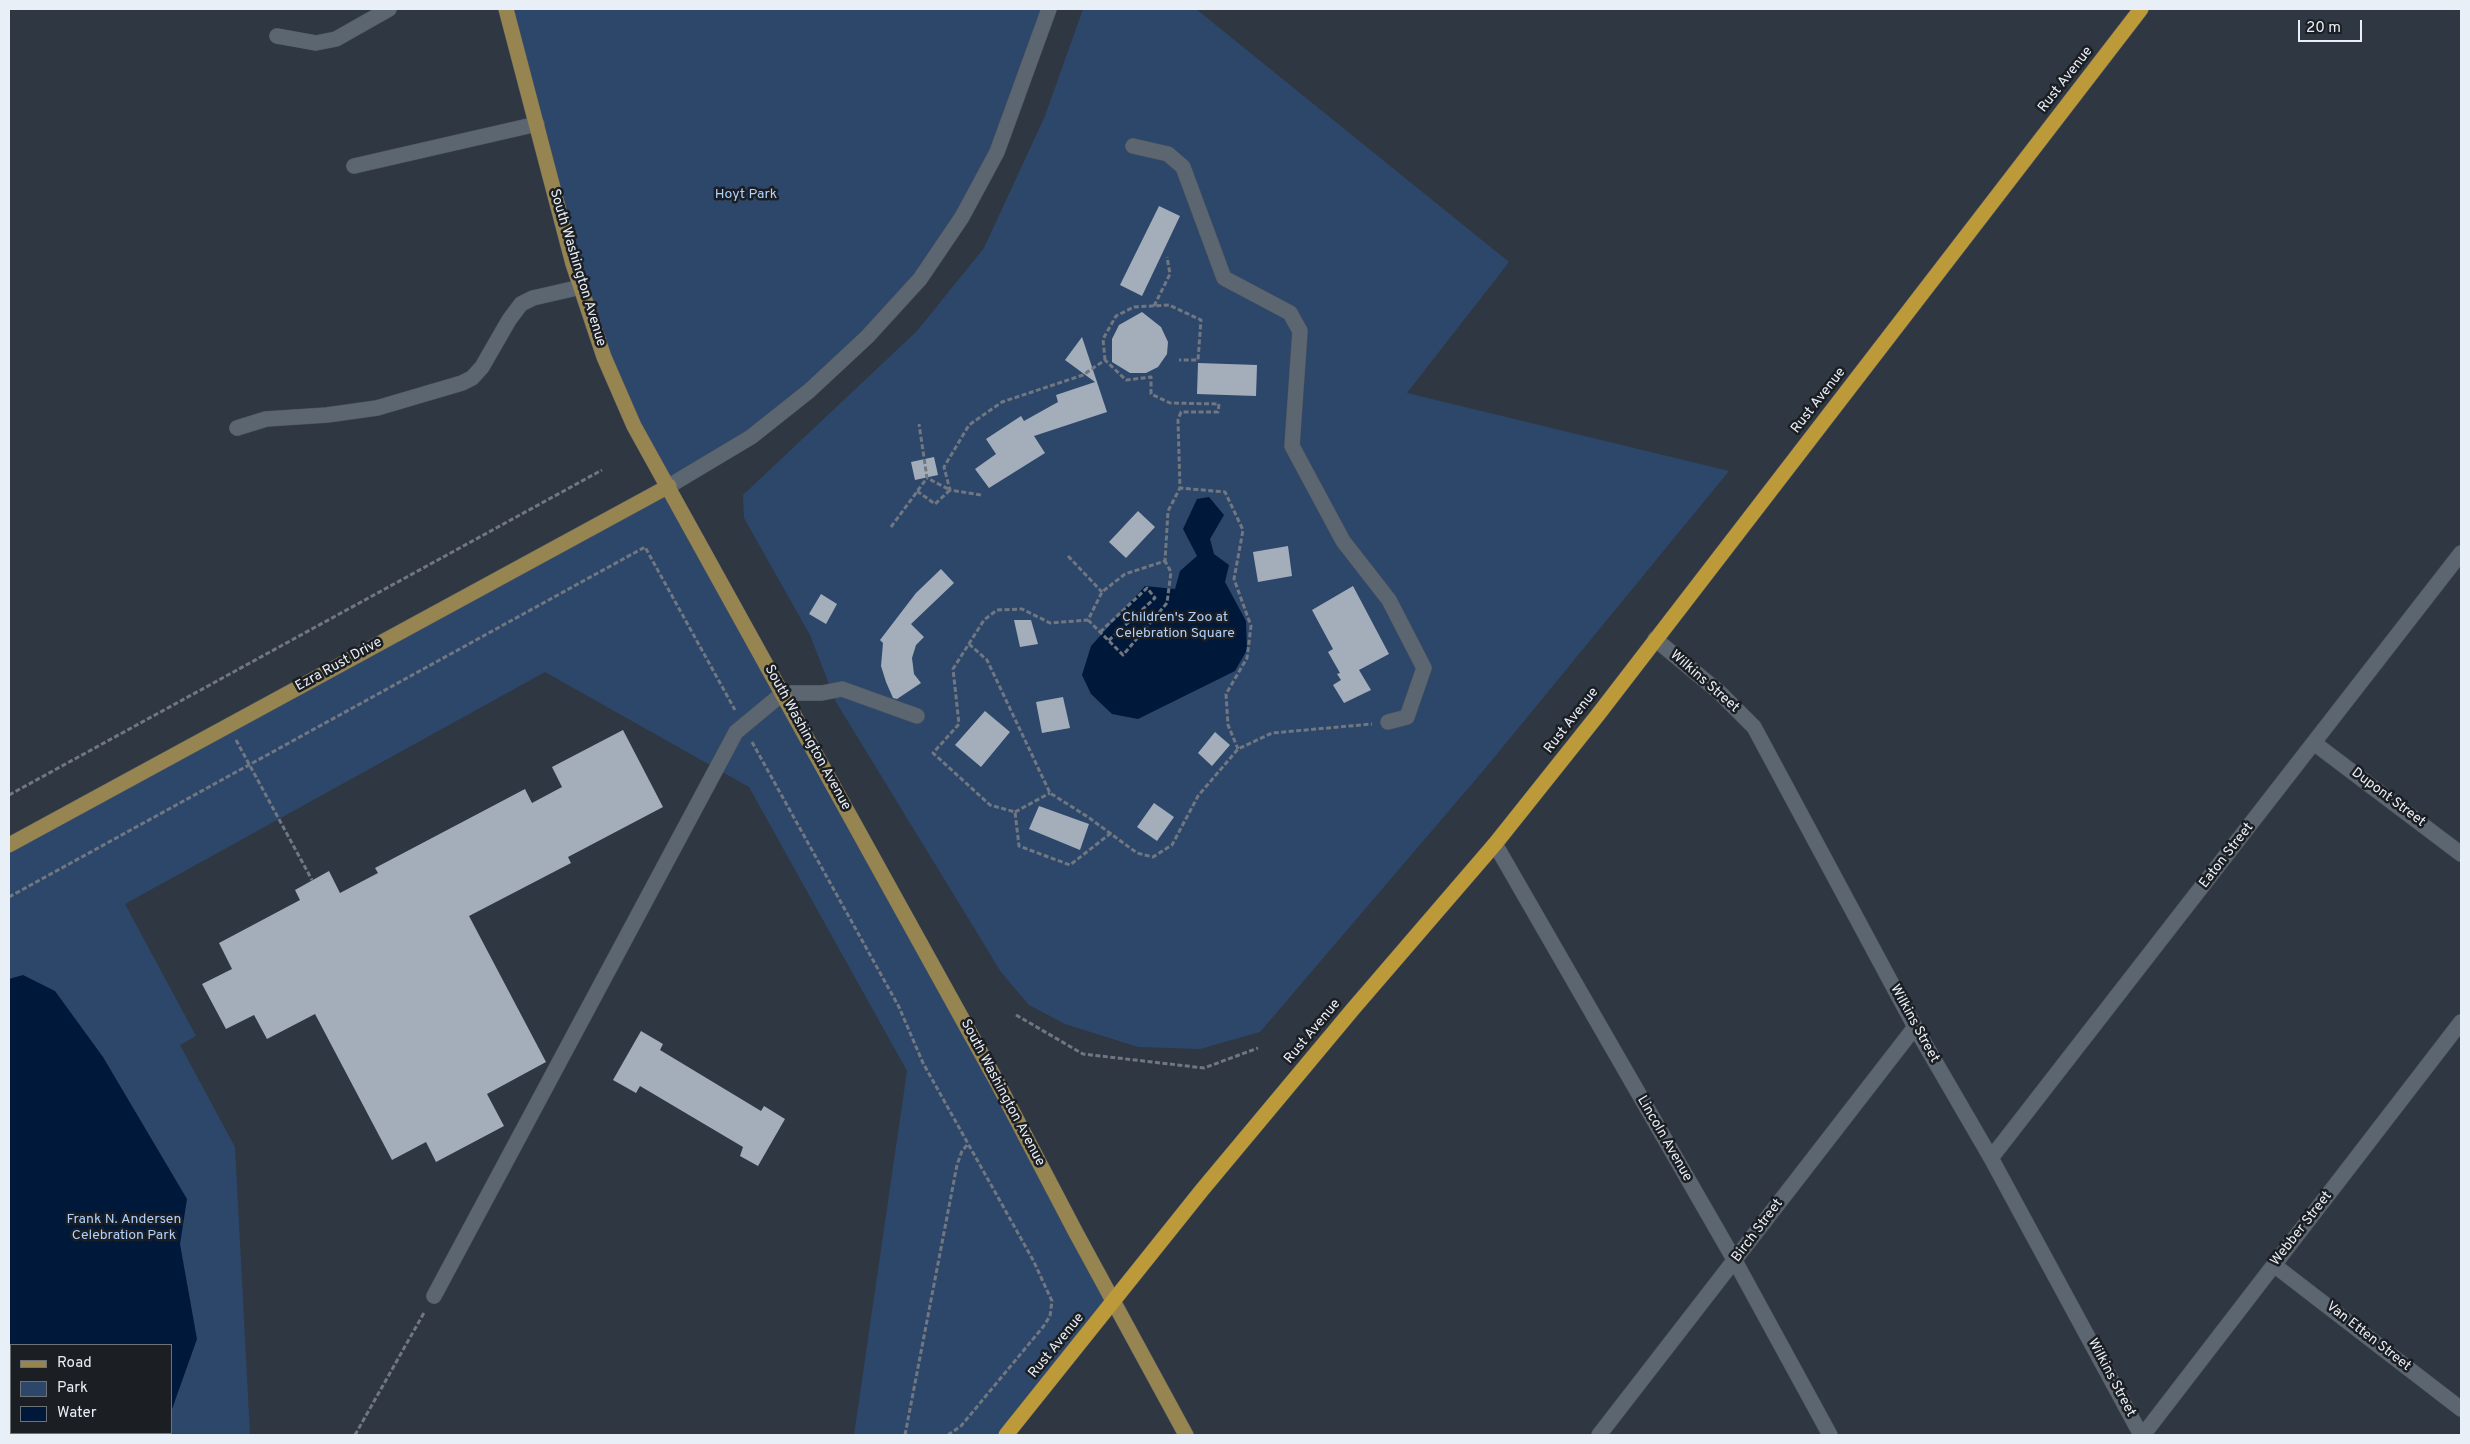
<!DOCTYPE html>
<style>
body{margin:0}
#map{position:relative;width:2470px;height:1444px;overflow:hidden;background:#2f3742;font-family:Overpass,sans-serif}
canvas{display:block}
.frame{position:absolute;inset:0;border:10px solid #e9eff6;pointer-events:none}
.legend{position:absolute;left:10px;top:1344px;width:162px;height:90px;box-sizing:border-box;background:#1b1e23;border:1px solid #6d7277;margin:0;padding:6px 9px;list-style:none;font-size:15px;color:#e9eff6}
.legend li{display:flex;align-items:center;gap:10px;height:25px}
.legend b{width:25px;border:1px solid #6d7277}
.scale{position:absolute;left:2298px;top:20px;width:64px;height:22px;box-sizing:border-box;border:2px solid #e9eff6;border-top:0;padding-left:6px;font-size:15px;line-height:18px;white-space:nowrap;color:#e9eff6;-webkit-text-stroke:4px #1b1e23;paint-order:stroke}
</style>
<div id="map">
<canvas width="2470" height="1444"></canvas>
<div class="frame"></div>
<ul class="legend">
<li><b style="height:6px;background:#968550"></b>Road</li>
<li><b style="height:14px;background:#2d476a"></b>Park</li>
<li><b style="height:14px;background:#00193a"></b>Water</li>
</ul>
<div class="scale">20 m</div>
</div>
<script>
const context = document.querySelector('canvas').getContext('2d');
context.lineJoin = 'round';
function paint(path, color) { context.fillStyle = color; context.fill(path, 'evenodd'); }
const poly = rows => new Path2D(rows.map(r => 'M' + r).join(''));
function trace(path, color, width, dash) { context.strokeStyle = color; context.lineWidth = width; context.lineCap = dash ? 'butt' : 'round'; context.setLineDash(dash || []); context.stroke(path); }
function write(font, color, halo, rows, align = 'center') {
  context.font = font + ' Overpass,sans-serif'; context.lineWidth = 5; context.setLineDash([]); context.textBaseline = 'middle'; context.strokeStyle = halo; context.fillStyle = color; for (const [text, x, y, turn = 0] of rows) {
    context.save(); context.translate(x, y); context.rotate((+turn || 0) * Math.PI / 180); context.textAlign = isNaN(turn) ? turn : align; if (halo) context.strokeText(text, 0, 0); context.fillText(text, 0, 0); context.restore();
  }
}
const green = poly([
 [506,9,1049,9,997,152,920,279,809,391,669,486,1113,1302,1006,1435,854,1435,907,1071,749,787,545,672,125,904,196,1036,180,1045,235,1147,250,1435,9,1435,9,845,668,486,604,357],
 [11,1345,171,1345,171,1433,11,1433],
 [1083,9,1196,9,1509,262,1407,393,1729,471,1488,765,1260,1032,1200,1049,1138,1047,1065,1024,1029,1005,1001,972,836,702,810,635,744,518,743,495,917,331,984,248,1045,116]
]);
const water = poly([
 [1209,497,1224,515,1210,539,1214,554,1229,565,1225,582,1246,621,1247,650,1235,671,1138,719,1112,714,1091,694,1082,675,1091,646,1145,586,1175,589,1180,571,1197,556,1183,529,1197,499],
 [23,975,55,991,103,1057,187,1199,180,1244,197,1339,171,1412,171,1345,11,1345,11,1433,164,1433,163,1435,9,1435,9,979]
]);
const building = poly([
 [1159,206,1180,216,1142,296,1120,285],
 [1142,312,1161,327,1168,342,1167,354,1158,367,1146,373,1130,373,1112,362,1112,339,1119,325],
 [1082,337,1107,412,1034,436,1045,453,989,488,975,469,996,454,986,439,1021,416,1024,421,1058,402,1056,395,1095,382,1065,360],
 [1198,363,1257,365,1256,396,1197,394],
 [934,457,938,475,915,480,911,462],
 [1138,511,1155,527,1126,558,1109,542],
 [1288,546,1292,576,1258,582,1253,552],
 [941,569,954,583,911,624,924,637,916,645,912,658,914,674,921,683,897,699,893,698,886,682,881,666,883,643,880,640,916,593],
 [1353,586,1389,654,1359,670,1371,690,1344,703,1333,685,1341,680,1337,674,1340,673,1328,652,1333,649,1312,610],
 [821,594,837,604,826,624,809,614],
 [1014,620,1031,620,1038,644,1020,647],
 [1063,697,1070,728,1042,733,1036,702],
 [985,711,1010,732,981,767,955,745],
 [623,730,663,807,568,857,571,863,469,916,546,1062,487,1094,504,1126,436,1162,426,1142,392,1160,315,1014,267,1039,254,1015,226,1029,202,984,232,969,219,943,300,900,295,890,329,871,340,893,378,873,375,868,525,789,532,803,562,787,552,767],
 [1215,732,1230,745,1212,766,1198,753],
 [1154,803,1174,817,1157,841,1137,827],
 [1039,806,1089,824,1080,850,1029,829],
 [641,1031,663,1044,660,1050,761,1111,764,1106,785,1119,758,1166,740,1156,743,1147,640,1086,636,1093,613,1080]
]);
const path = poly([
 [1154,306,1170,274,1167,257],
 [1105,360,1103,339,1116,316,1134,307,1169,305,1201,320,1198,360,1179,360],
 [917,491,935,504,950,490,927,478],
 [981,495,950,490,944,467,969,425,1002,402,1083,375,1105,360,1126,380,1151,377,1151,394,1170,403,1219,404,1218,412,1181,412,1178,420,1180,488,1225,492,1243,530,1234,579,1251,626,1247,658,1226,694,1228,725,1238,749],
 [891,527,927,478,919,424],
 [1068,556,1102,592],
 [1088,620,1123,655,1167,603,1171,572,1165,561],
 [1100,632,1147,588,1155,598,1108,641],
 [969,644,987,660,1050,793,1088,817,1137,853,1153,857,1172,845,1198,796,1238,749,1272,733,1372,724],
 [236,740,312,880],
 [752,742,899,1007,923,1063,1033,1260,1052,1301,1050,1316,1043,1327,961,1426,948,1435],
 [9,795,602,470],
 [1015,812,1050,793],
 [1111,833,1070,865,1019,846,1015,812,990,805,933,753,959,724,953,669,984,620,997,610,1022,609,1050,623,1088,620,1102,592,1125,574,1165,561,1168,511,1180,488],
 [9,897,645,547,735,710],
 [1016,1015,1083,1054,1204,1068,1258,1048],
 [355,1435,425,1311],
 [905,1435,957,1165,962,1151,968,1144]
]);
const minor = poly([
 [277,36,316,43,336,39,389,9],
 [1133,146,1168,154,1183,167,1224,278,1290,313,1300,331,1292,446,1343,541,1389,600,1424,668,1407,717,1388,722],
 [354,166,537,124],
 [237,428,266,419,327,415,377,408,462,383,472,378,482,367,509,320,521,304,533,298,581,287],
 [669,486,751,437,809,391,867,337,920,279,962,217,997,152,1049,9],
 [1655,639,1719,692,1754,727,1915,1027,1991,1158,2141,1435],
 [2314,743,2461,854],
 [1495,844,1735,1261,1830,1435],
 [1991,1158,2461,553],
 [2274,1265,2461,1409],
 [434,1296,736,732,783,693,822,693,842,689,917,716],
 [1599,1435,1915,1027],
 [2143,1435,2461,1022]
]);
const major = poly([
 [506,9,573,264,604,357,634,426,996,1080,1075,1231,1186,1435],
 [9,845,669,486]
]);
const highway = poly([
 [1006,1435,1202,1190,1353,1009,1495,844,1597,716,2141,9]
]);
const streetNames = [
 ["Rust Avenue",2066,80,-52],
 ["South Washington Avenue",577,268,73],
 ["Rust Avenue",1819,401,-52],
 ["Ezra Rust Drive",339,665,-29],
 ["Wilkins Street",1704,682,41],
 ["Rust Avenue",1572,721,-52],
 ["South Washington Avenue",807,738,61],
 ["Dupont Street",2388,798,37],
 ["Eaton Street",2227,856,-52],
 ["Wilkins Street",1914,1024,61],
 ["Rust Avenue",1313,1032,-50],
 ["South Washington Avenue",1002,1093,62],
 ["Lincoln Avenue",1664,1139,60],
 ["Webber Street",2302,1229,-52],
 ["Birch Street",1758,1231,-53],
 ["Van Etten Street",2368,1337,38],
 ["Rust Avenue",1057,1346,-51],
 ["Wilkins Street",2111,1378,62]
];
const parkNames = [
 ["Hoyt Park",746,195],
 ["Children's Zoo at",1175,618],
 ["Celebration Square",1175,634],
 ["Frank N. Andersen",124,1220],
 ["Celebration Park",124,1236]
];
paint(green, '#2d476a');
paint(water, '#00193a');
paint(building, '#a4aebb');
trace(minor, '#4e555e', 16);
trace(major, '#4e555e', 16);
trace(highway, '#4e555e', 16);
trace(path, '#707781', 3, [5, 2.5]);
trace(minor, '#5c6671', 15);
trace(major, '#968550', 15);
trace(highway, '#bc9a3a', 15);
write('14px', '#e9eff6', '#1b1e23', streetNames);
write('14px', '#afd1fd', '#1b1e23', parkNames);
</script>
